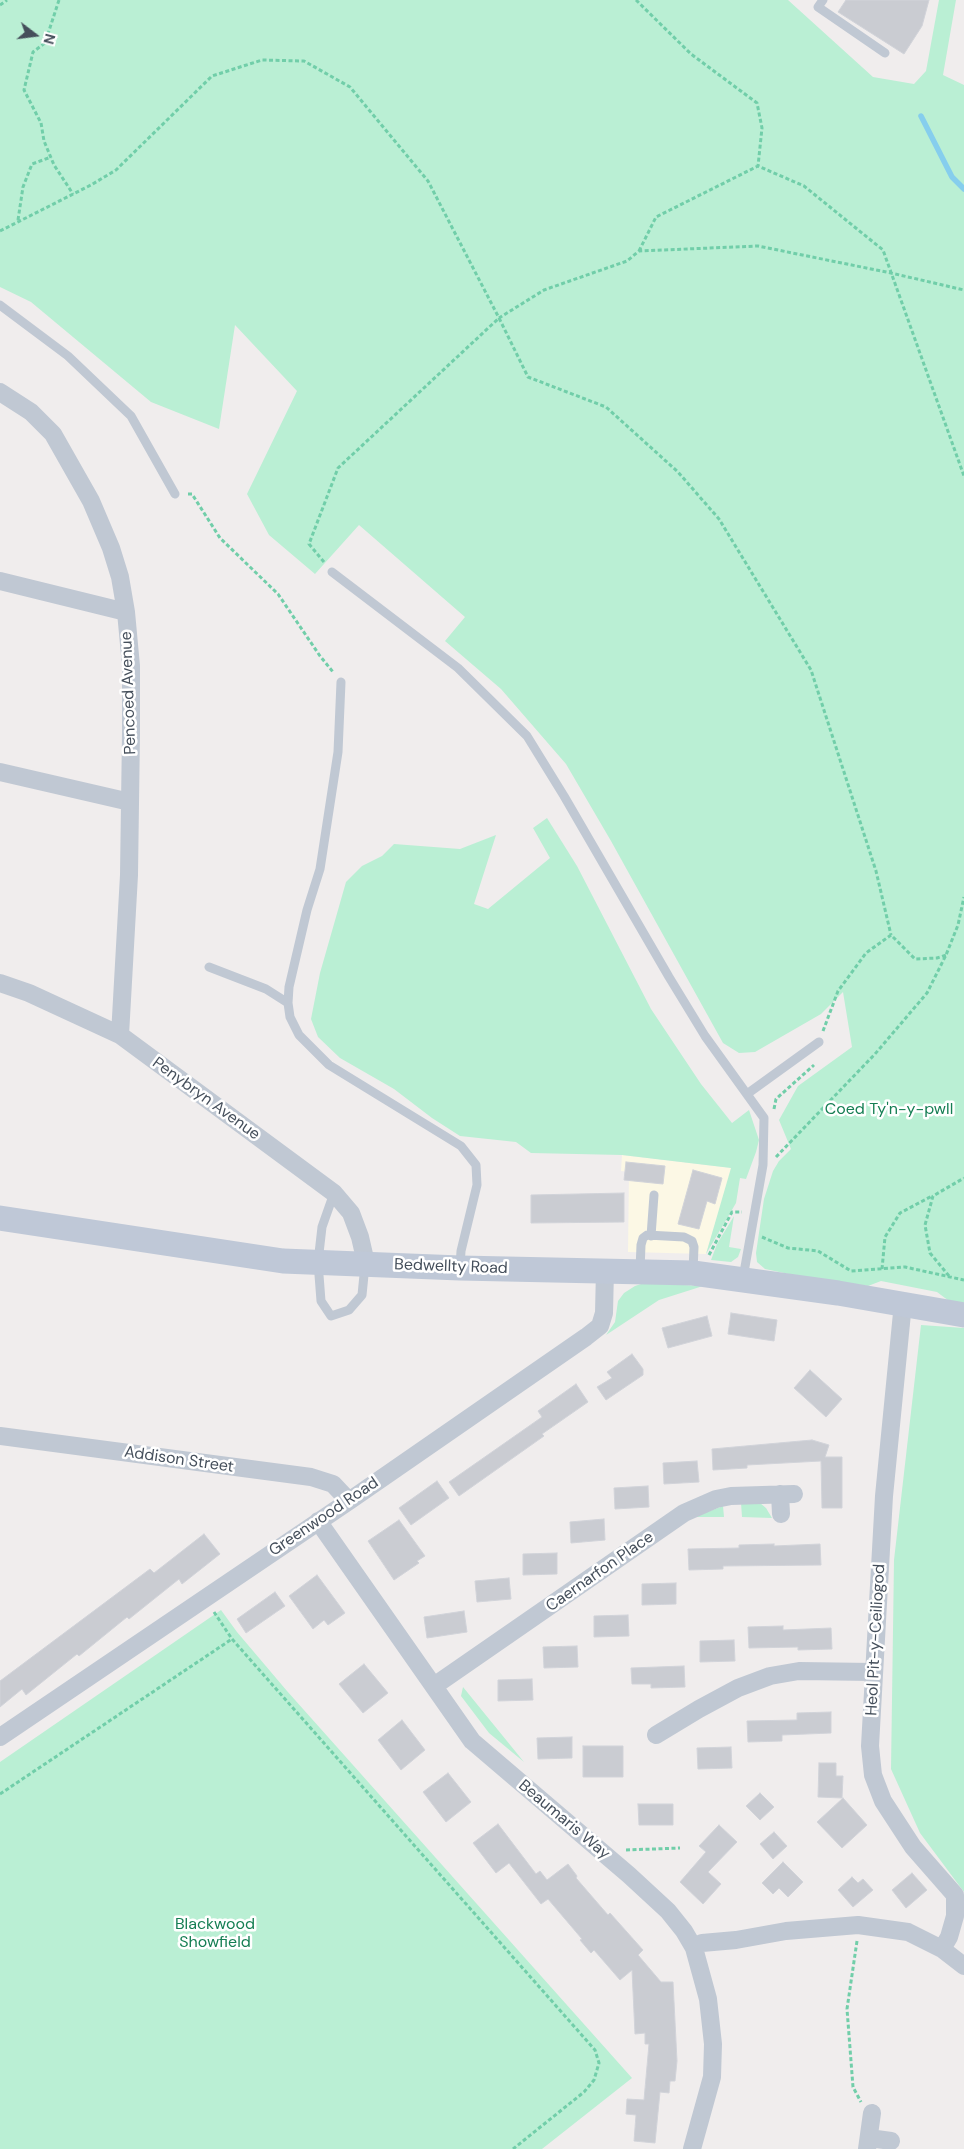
<!DOCTYPE html>
<style>
body{margin:0}
#map{position:relative;width:964px;height:2149px;overflow:hidden;background:#f0eded;font-family:"DM Sans",sans-serif}
canvas{display:block}
.north{position:absolute;left:10px;top:10px;width:50px;height:50px;-webkit-text-stroke:4px #fff;paint-order:stroke;rotate:105deg;font-size:14px;font-weight:700;line-height:20px;text-align:center;color:#454f5b}
.north::after{content:'';display:block;margin:auto;width:18px;height:22px;background:#454f5b;clip-path:polygon(50% 0,100% 100%,50% 72%,0 100%)}
</style>
<div id="map">
<canvas width="964" height="2149"></canvas>
<div class="north">N</div>
</div>
<script>
const context = document.querySelector('canvas').getContext('2d');
context.lineJoin = 'round';
function paint(path, color) { context.fillStyle = color; context.fill(path, 'evenodd'); }
const poly = rows => new Path2D(rows.map(r => 'M' + r).join(''));
function trace(path, color, width, dash) { context.strokeStyle = color; context.lineWidth = width; context.lineCap = dash ? 'butt' : 'round'; context.setLineDash(dash || []); context.stroke(path); }
function write(font, color, halo, rows, align = 'center') {
  context.font = font + ' "DM Sans",sans-serif'; context.lineWidth = 5; context.setLineDash([]); context.textBaseline = 'middle'; context.strokeStyle = halo; context.fillStyle = color; for (const [text, x, y, turn = 0] of rows) {
    context.save(); context.translate(x, y); context.rotate((+turn || 0) * Math.PI / 180); context.textAlign = isNaN(turn) ? turn : align; if (halo) context.strokeText(text, 0, 0); context.fillText(text, 0, 0); context.restore();
  }
}
const commercial = poly([
 [622,1155,732,1168,706,1254,628,1252,629,1172,621,1171]
]);
const green = poly([
 [0,0,788,0,873,77,914,84,926,71,939,0,956,0,943,75,964,85,964,1303,949,1301,937,1292,881,1281,868,1286,803,1277,765,1269,757,1262,756,1253,764,1199,773,1171,779,1161,791,1149,779,1120,798,1086,852,1047,843,992,821,1014,755,1052,739,1053,723,1043,611,841,566,764,501,689,445,641,465,617,359,525,315,574,269,535,247,494,297,391,235,325,219,429,151,402,31,302,0,287],
 [547,818,577,866,651,1009,701,1084,732,1123,749,1110,759,1140,756,1152,746,1179,740,1178,736,1203,706,1254,731,1168,622,1155,531,1153,516,1142,460,1136,432,1118,394,1089,340,1058,318,1037,311,1019,320,973,346,882,362,866,382,856,394,844,460,849,496,835,474,904,488,909,550,858,533,828],
 [734,1216,729,1247,741,1249,738,1257,731,1262,711,1260,717,1244],
 [644,1283,703,1286,659,1300,606,1335,615,1322,618,1301,624,1293,635,1286],
 [921,1325,964,1328,964,1892,920,1833,891,1769,894,1560],
 [741,1503,760,1503,766,1508,772,1518,742,1517],
 [723,1506,724,1517,694,1517],
 [221,1610,237,1632,287,1691,632,2078,542,2149,0,2149,0,1762],
 [463,1687,524,1762,489,1733,461,1696]
]);
const stream = poly([
 [921,116,952,177,964,189]
]);
const building = poly([
 [846,0,929,0,922,26,904,54,838,12,846,0],
 [626,1162,665,1166,663,1184,624,1180,626,1162],
 [693,1170,722,1178,715,1204,707,1201,699,1229,678,1224,693,1170],
 [624,1193,624,1222,531,1223,531,1195,624,1193],
 [731,1313,777,1320,774,1341,728,1334,731,1313],
 [707,1316,712,1336,668,1348,662,1328,707,1316],
 [632,1354,643,1369,643,1375,606,1400,597,1387,612,1378,607,1372,632,1354],
 [810,1370,842,1399,826,1417,794,1388,810,1370],
 [576,1384,588,1402,542,1434,544,1436,459,1496,449,1482,542,1417,538,1411,576,1384],
 [812,1440,829,1445,825,1457,842,1457,842,1508,822,1508,821,1461,747,1465,747,1468,713,1470,712,1449,812,1440],
 [697,1461,699,1482,664,1484,663,1463,697,1461],
 [437,1481,449,1498,411,1525,399,1508,437,1481],
 [648,1486,649,1507,615,1509,614,1488,648,1486],
 [604,1519,605,1540,571,1543,570,1522,604,1519],
 [399,1520,425,1556,417,1561,419,1563,394,1580,368,1541,399,1520],
 [204,1534,220,1554,182,1584,179,1579,129,1619,127,1617,79,1656,77,1654,26,1695,22,1689,0,1707,0,1681,150,1569,154,1573,204,1534],
 [774,1544,774,1546,820,1544,821,1565,723,1566,723,1569,689,1570,688,1549,739,1548,739,1545,774,1544],
 [557,1553,557,1574,523,1575,523,1554,557,1553],
 [317,1575,345,1613,328,1625,324,1620,313,1629,289,1596,317,1575],
 [509,1578,511,1599,477,1602,475,1581,509,1578],
 [676,1583,676,1604,642,1605,642,1584,676,1583],
 [275,1592,285,1606,246,1633,237,1619,275,1592],
 [464,1611,467,1632,427,1638,424,1617,464,1611],
 [628,1615,629,1636,594,1637,594,1616,628,1615],
 [783,1626,783,1630,831,1628,832,1649,798,1650,798,1647,749,1648,748,1627,783,1626],
 [734,1640,735,1661,700,1662,700,1641,734,1640],
 [577,1646,578,1667,544,1668,543,1647,577,1646],
 [364,1664,388,1693,363,1713,339,1684,364,1664],
 [684,1666,685,1687,651,1688,651,1684,632,1684,631,1668,684,1666],
 [532,1679,533,1700,498,1701,498,1680,532,1679],
 [831,1712,831,1733,782,1735,782,1741,748,1742,747,1721,797,1720,797,1713,831,1712],
 [402,1720,425,1750,401,1770,378,1740,402,1720],
 [572,1737,572,1758,538,1759,537,1738,572,1737],
 [583,1746,623,1746,623,1777,583,1777,583,1746],
 [731,1747,732,1768,698,1769,697,1748,731,1747],
 [819,1763,836,1763,836,1776,843,1776,842,1798,818,1797,819,1763],
 [448,1773,471,1802,446,1822,423,1792,448,1773],
 [760,1793,774,1807,760,1820,746,1806,760,1793],
 [843,1798,867,1825,842,1848,817,1822,843,1798],
 [638,1804,673,1804,673,1825,639,1825,638,1804],
 [498,1824,536,1874,540,1871,547,1880,568,1864,577,1876,576,1878,608,1915,610,1913,643,1950,638,1955,661,1982,673,1982,677,2061,675,2081,670,2081,669,2093,660,2092,655,2143,634,2141,636,2115,626,2114,627,2099,644,2100,649,2044,645,2044,645,2033,635,2034,632,1970,620,1980,594,1950,591,1953,580,1940,582,1939,548,1899,541,1904,509,1863,496,1873,473,1843,498,1824],
 [719,1825,737,1842,708,1872,721,1884,703,1904,680,1882,706,1852,699,1846,719,1825],
 [774,1832,787,1846,773,1859,760,1844,774,1832],
 [783,1862,803,1882,788,1897,779,1888,773,1894,762,1883,783,1862],
 [912,1873,927,1890,906,1908,892,1890,912,1873],
 [852,1877,858,1883,863,1879,873,1890,853,1907,838,1890,852,1877]
]);
const path = poly([
 [59,0,45,43,33,52,24,90,41,123,44,141,54,165,73,194],
 [636,0,691,54,757,103,762,128,758,166],
 [0,5,7,0],
 [18,220,23,187,32,164,51,157],
 [0,231,91,185,116,170,212,76,262,60,304,61,350,87,428,181,499,318,544,290,627,261,639,251,758,246,891,273,964,290],
 [639,251,656,217,758,166,804,186,883,250,964,476],
 [188,494,192,494,220,538,278,594,320,656,333,672],
 [324,562,309,544,338,468,499,318,528,377,606,407,678,472,719,519,811,670,876,871,891,935],
 [823,1031,838,991,866,953,891,935,915,959,937,958,946,955],
 [774,1109,776,1099,814,1065],
 [776,1157,875,1054,927,993,946,955,958,925,964,897],
 [762,1237,788,1248,818,1251,851,1271,905,1267,964,1280],
 [709,1255,732,1212,742,1212],
 [882,1269,885,1237,900,1213,932,1196],
 [949,1276,930,1253,925,1225,933,1196,964,1178],
 [214,1612,232,1639,595,2050,599,2063,594,2080,584,2092,513,2149],
 [0,1794,232,1639],
 [626,1850,680,1848],
 [857,1941,847,2009,853,2087,861,2102]
]);
const lane = poly([
 [823,0,818,7,885,53],
 [0,305,68,356,131,416,175,494],
 [332,572,458,668,527,736,564,796,669,977,705,1036,764,1118,763,1165,743,1278],
 [209,967,266,989,288,1003,290,1017,299,1035,329,1065,461,1146,476,1165,477,1185,461,1251,460,1267],
 [288,1003,289,987,307,910,320,869,338,752,341,682],
 [747,1094,819,1042],
 [334,1193,322,1227,318,1262,321,1301,331,1316,349,1310,362,1295,365,1265],
 [651,1236,654,1195],
 [640,1270,641,1245,643,1238,647,1235,684,1237,692,1241,694,1247,693,1271]
]);
const street = poly([
 [0,392,31,412,53,434,91,501,111,548,120,577,126,612,131,666,131,733,129,875,120,1035],
 [0,581,126,612],
 [0,772,130,802],
 [0,983,29,993,120,1035,334,1193,351,1213,360,1237,366,1263],
 [903,1303,884,1496,870,1746,873,1775,883,1801,913,1847,955,1895,955,1916,949,1937,942,1949],
 [0,1436,311,1477,333,1484,349,1501],
 [780,1494,781,1514],
 [318,1521,472,1741,629,1875,668,1911,684,1931,694,1948,708,1999,713,2044,712,2077,692,2149],
 [434,1686,684,1513,716,1499,731,1496,794,1494],
 [656,1735,699,1709,738,1688,770,1676,799,1671,873,1672],
 [0,1737,349,1501,586,1337,600,1326,604,1313,605,1270],
 [694,1948,702,1943,736,1940,786,1931,858,1925,908,1932,942,1949,964,1966],
 [869,2138,891,2141],
 [867,2149,872,2113]
]);
const secondary = poly([
 [0,1218,283,1261,460,1268,693,1273,838,1293,964,1315]
]);
const streetNames = [
 ["Pencoed Avenue",129,693,-92],
 ["Penybryn Avenue",206,1099,36],
 ["Bedwellty Road",451,1267,2],
 ["Addison Street",179,1460,8],
 ["Greenwood Road",324,1517,-34],
 ["Caernarfon Place",600,1572,-35],
 ["Heol Pit-y-Ceiliogod",876,1640,-87],
 ["Beaumaris Way",564,1820,40]
];
const parkNames = [
 ["Coed Ty'n-y-pwll",889,1110],
 ["Blackwood",215,1925],
 ["Showfield",215,1943]
];
paint(commercial, '#fcf8e5');
paint(green, '#baefd4');
trace(stream, '#86ceed', 5.5);
paint(building, '#caccd2');
trace(building, '#d1d3d9', 1);
trace(path, '#71cea9', 3, [4, 2.5]);
trace(lane, '#c0c8d3', 9);
trace(street, '#c0c8d3', 18);
trace(secondary, '#bfc8d7', 25);
write('16px', '#454f5b', '#fff', streetNames);
write('16px', '#157e53', '#fff', parkNames);
</script>
